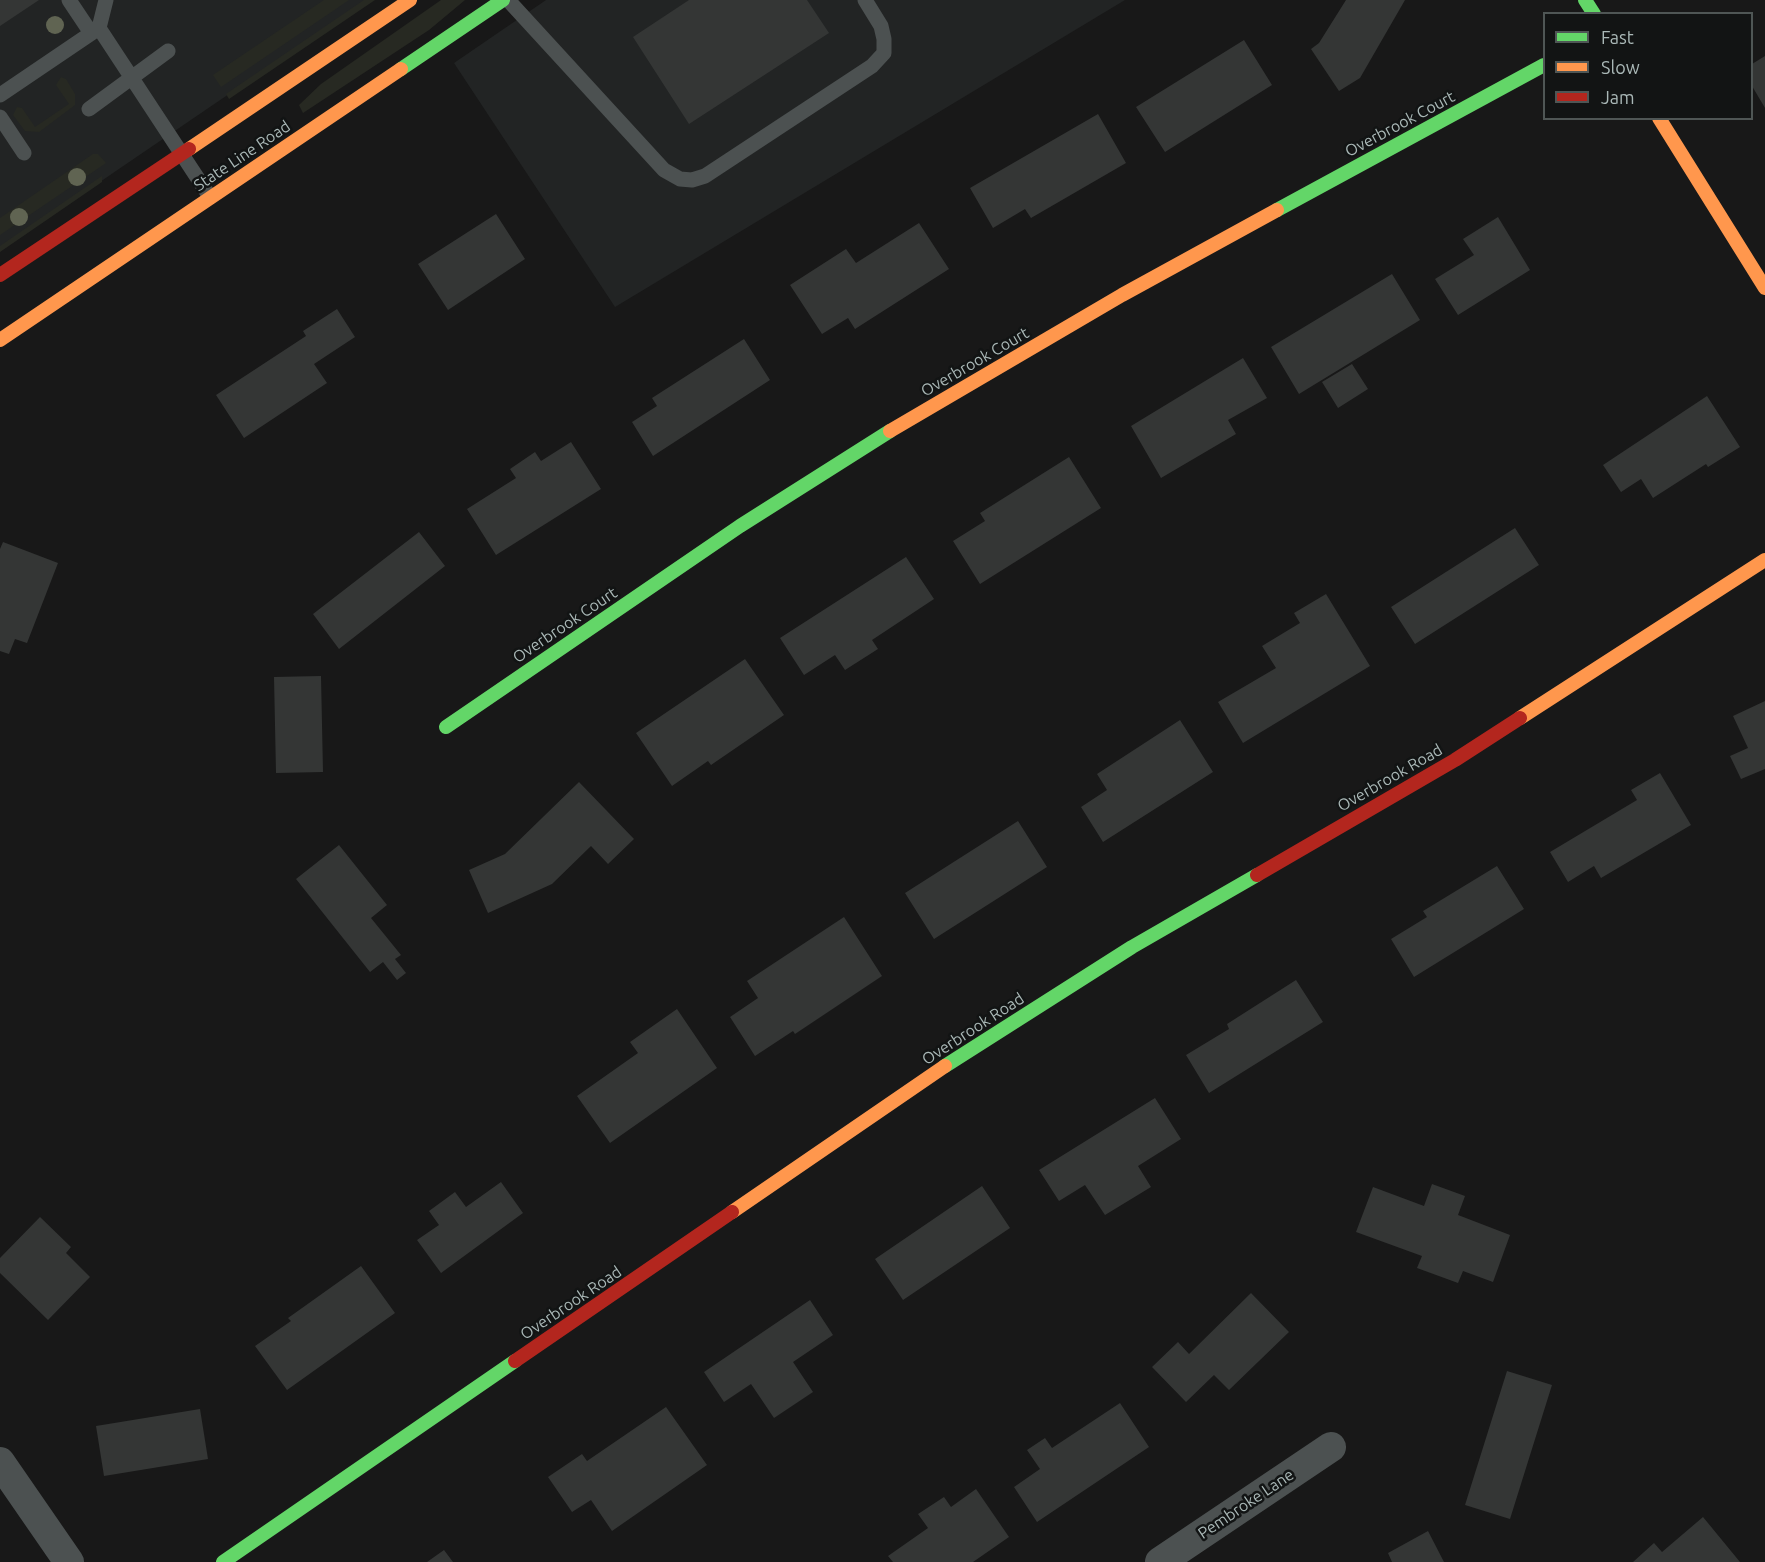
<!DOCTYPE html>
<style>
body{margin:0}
#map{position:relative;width:1765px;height:1562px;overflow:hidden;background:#181818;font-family:Ubuntu,sans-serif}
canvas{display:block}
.legend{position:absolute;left:1543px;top:12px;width:210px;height:108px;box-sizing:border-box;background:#121414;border:2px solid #4f5655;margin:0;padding:8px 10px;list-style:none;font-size:18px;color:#aab8b7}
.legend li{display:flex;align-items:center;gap:12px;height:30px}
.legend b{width:30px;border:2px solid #4f5655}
</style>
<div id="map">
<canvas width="1765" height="1562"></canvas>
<ul class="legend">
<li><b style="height:8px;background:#63d668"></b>Fast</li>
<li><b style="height:8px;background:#ff974d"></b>Slow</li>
<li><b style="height:8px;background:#b3261e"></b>Jam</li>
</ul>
</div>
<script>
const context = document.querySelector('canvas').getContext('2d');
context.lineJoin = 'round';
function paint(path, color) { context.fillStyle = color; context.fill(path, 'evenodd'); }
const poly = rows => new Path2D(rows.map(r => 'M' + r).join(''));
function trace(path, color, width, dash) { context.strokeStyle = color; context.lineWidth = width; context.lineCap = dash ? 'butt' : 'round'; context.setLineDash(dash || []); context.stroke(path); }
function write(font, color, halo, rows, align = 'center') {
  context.font = font + ' Ubuntu,sans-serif'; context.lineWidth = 5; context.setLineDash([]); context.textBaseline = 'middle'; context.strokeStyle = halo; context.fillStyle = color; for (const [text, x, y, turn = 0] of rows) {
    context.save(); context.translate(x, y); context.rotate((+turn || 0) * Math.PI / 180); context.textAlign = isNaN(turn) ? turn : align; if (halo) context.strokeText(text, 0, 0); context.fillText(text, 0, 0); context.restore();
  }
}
const built = poly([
 [0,0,367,0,0,250],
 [546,0,1125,0,615,307,454,63]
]);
const green = poly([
 [324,0,349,0,221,87,213,75],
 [364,0,375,0,229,99,226,94],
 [441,0,465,0,429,30,303,113,299,105,321,84],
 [61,77,66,79,75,94,75,105,39,132,25,131,13,115,17,107,22,108,35,127,69,104,56,85],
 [93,154,98,154,106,163,0,235,0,218],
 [102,176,102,182,0,252,0,246]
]);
const building = poly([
 [0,0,39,0,0,26],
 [689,0,807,0,829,33,689,124,633,37],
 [1346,0,1405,0,1360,78,1339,91,1311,49,1319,43],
 [1244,40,1272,85,1165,152,1136,107],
 [1765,56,1765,108,1752,86,1752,64],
 [1098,114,1126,163,1031,218,1025,209,993,228,970,188],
 [496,214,525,259,448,310,418,264],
 [1498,217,1530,270,1458,315,1435,279,1474,255,1463,239],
 [919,223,949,269,855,329,848,318,822,334,790,285,846,249,856,263],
 [1392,274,1420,320,1299,394,1271,347],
 [337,309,355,337,314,364,327,383,244,438,216,395,306,336,303,331],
 [744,339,770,380,653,456,632,422,657,406,652,398],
 [1243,358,1267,398,1228,420,1236,434,1161,478,1131,426],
 [1352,364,1368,389,1338,408,1322,382],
 [1707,396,1740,447,1708,467,1706,464,1653,498,1641,479,1621,492,1603,465],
 [571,442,601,489,496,555,467,509,516,478,510,469,535,452,541,461],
 [1069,457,1101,508,980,584,953,541,985,521,980,513],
 [1515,528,1539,565,1415,644,1391,607],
 [419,532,445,566,339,649,313,614],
 [3,542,58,563,27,643,15,639,9,654,0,651,0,549],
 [906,557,934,599,872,640,878,649,845,670,835,655,804,675,780,638],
 [1326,594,1370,666,1243,743,1218,702,1276,668,1262,646,1300,623,1294,613],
 [745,659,784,715,711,765,708,761,672,786,636,733],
 [321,676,323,772,276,773,274,677],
 [1765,701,1765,769,1741,779,1730,756,1748,748,1733,716],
 [1180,720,1213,772,1103,842,1081,807,1107,790,1097,774],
 [1660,773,1691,825,1601,878,1594,866,1568,882,1550,852,1637,800,1631,790],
 [579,782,634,839,608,864,591,846,552,884,488,913,469,870,505,854],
 [1018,821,1047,867,934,939,905,893],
 [339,845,387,905,371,918,401,955,395,959,406,973,397,980,383,962,370,972,296,879],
 [1497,866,1524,909,1414,977,1391,939,1427,917,1423,911],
 [844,917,882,976,795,1034,793,1031,755,1056,730,1017,758,998,747,981],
 [1296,980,1323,1022,1209,1093,1186,1055,1229,1029,1227,1024],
 [677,1009,717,1068,610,1143,577,1096,638,1053,630,1042],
 [1155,1098,1181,1139,1138,1166,1151,1187,1105,1215,1085,1185,1059,1201,1039,1170],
 [501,1182,523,1213,441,1273,417,1240,439,1225,429,1211,455,1192,466,1207],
 [1432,1184,1465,1196,1458,1215,1510,1235,1493,1282,1463,1271,1458,1283,1417,1268,1422,1256,1356,1232,1373,1187,1424,1206],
 [982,1186,1010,1228,903,1300,875,1259],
 [40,1217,71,1247,66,1253,90,1277,48,1320,0,1273,0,1258],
 [361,1266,395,1313,287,1390,255,1346,291,1321,288,1318],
 [1251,1293,1289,1332,1229,1390,1214,1375,1186,1402,1152,1367,1178,1342,1189,1354],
 [810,1300,833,1335,793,1362,813,1392,774,1418,751,1384,724,1402,704,1372],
 [1507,1371,1552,1385,1510,1519,1465,1505],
 [1120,1403,1149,1447,1037,1522,1014,1487,1040,1469,1027,1450,1045,1438,1052,1448],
 [666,1407,707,1465,612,1531,591,1500,572,1512,548,1477,582,1454,587,1461],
 [200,1409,208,1459,104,1476,96,1426],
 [976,1489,1009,1537,973,1562,893,1562,888,1556,928,1528,918,1514,944,1497,951,1507],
 [1703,1517,1740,1562,1633,1562,1654,1543,1662,1552],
 [1428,1531,1444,1562,1392,1562,1388,1553],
 [444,1550,453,1562,427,1562]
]);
const lane = poly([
 [69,0,91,33],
 [508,0,664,170,680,179,692,180,705,176,872,66,884,53,884,39,881,26,865,0],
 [99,28,210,197],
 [0,95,99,28,106,0],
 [89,109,168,51],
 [0,117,24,153]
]);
const street = poly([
 [0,1462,69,1562],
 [1160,1562,1331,1447]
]);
const fast = poly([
 [1585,0,1594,14],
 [401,69,503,0],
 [1277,210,1544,65],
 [446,727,740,526,890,431],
 [945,1066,1132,947,1257,875],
 [223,1562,515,1361]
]);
const slow = poly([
 [1659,118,1765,288],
 [189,149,410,0],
 [0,340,401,69],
 [890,431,1122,295,1277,210],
 [1520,718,1765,560],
 [732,1212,945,1066]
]);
const jam = poly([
 [0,275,189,149],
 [1257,875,1455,760,1520,718],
 [515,1361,732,1212]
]);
const trees = [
 [55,25],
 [77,177],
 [19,217]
];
const streetNames = [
 ["Overbrook Court",1400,124,-28],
 ["State Line Road",242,156,-34],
 ["Overbrook Court",975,362,-30],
 ["Overbrook Court",565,625,-34],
 ["Overbrook Road",1390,778,-30],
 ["Overbrook Road",973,1029,-33],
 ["Overbrook Road",571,1303,-34],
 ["Pembroke Lane",1246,1504,-34]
];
paint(built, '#222424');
paint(green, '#272922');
paint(building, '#343635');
trace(lane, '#4c5151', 15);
trace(street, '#4c5151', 30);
trace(fast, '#63d668', 14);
trace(slow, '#ff974d', 14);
trace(jam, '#b3261e', 14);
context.fillStyle = '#606452';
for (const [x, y] of trees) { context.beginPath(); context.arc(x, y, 9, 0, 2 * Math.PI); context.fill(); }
write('16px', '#aab8b7', '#121414', streetNames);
</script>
